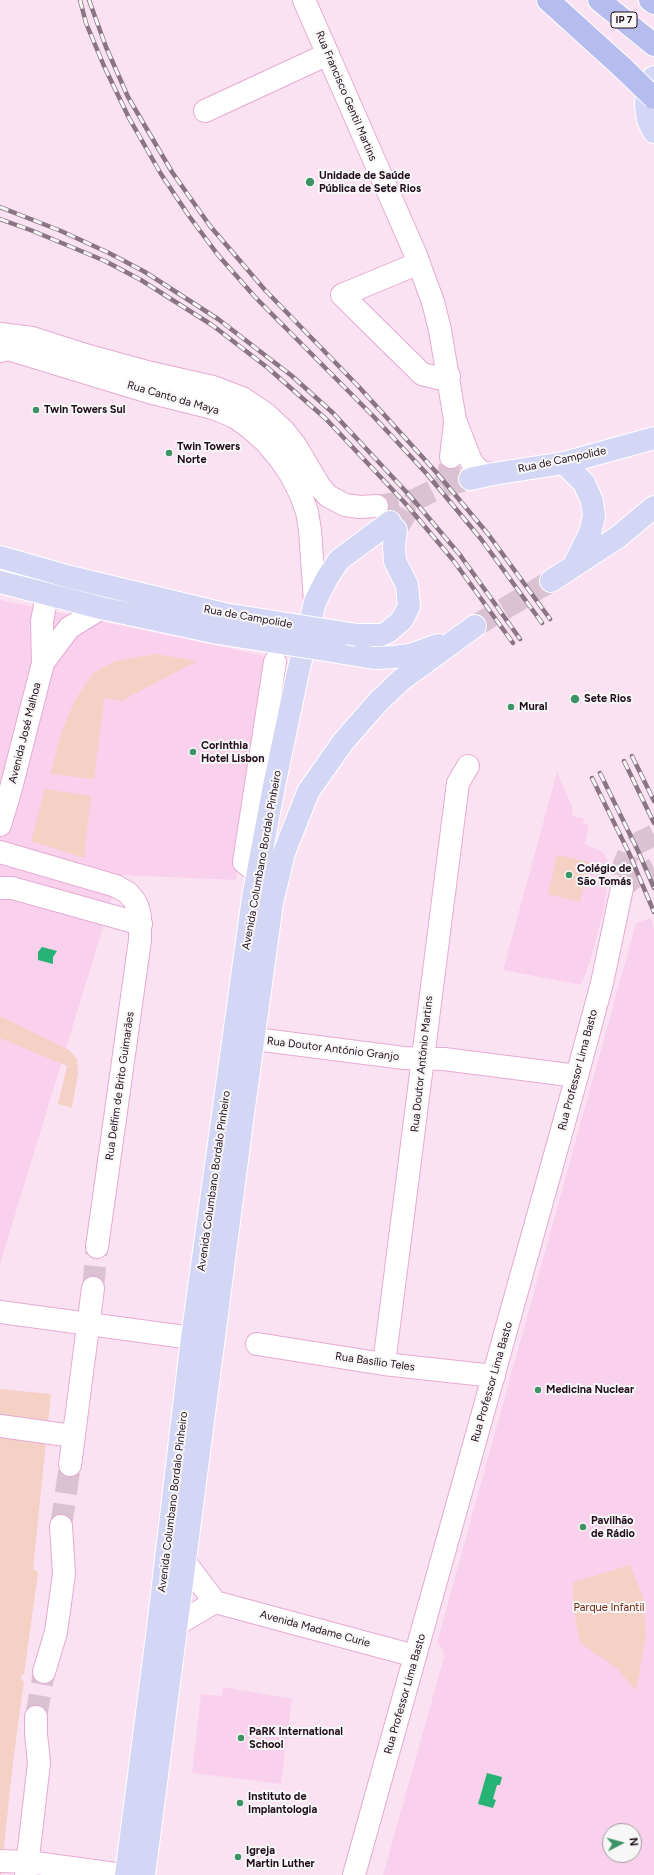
<!DOCTYPE html>
<meta charset="utf-8">
<style>
body{margin:0}
#map{position:relative;width:654px;height:1875px;overflow:hidden;background:#fbe2f3;font-family:Figtree,sans-serif}
canvas{display:block}
.north{position:absolute;left:602px;top:1823px;width:40px;height:40px;box-sizing:border-box;background:#f7f7f7;border:1px solid #a2999f;border-radius:50%;rotate:84deg;font-size:11px;font-weight:700;line-height:16px;text-align:center;color:#220d1c}
.north::after{content:'';display:block;margin:auto;width:14px;height:18px;background:#3d9366;clip-path:polygon(50% 0,100% 100%,50% 72%,0 100%)}
</style>
<div id="map">
<canvas width="654" height="1875"></canvas>
<div class="north">N</div>
</div>
<script>
const context = document.querySelector('canvas').getContext('2d');
context.lineJoin = 'round';
function paint(path, color) { context.fillStyle = color; context.fill(path, 'evenodd'); }
const poly = rows => new Path2D(rows.map(r => 'M' + r).join(''));
function trace(path, color, width, dash) { context.strokeStyle = color; context.lineWidth = width; context.lineCap = dash ? 'butt' : 'round'; context.setLineDash(dash || []); context.stroke(path); }
function write(font, color, halo, rows, align = 'center') {
  context.font = font + ' Figtree,sans-serif'; context.lineWidth = 4; context.setLineDash([]); context.textBaseline = 'middle'; context.strokeStyle = halo; context.fillStyle = color; for (const [text, x, y, turn = 0] of rows) {
    context.save(); context.translate(x, y); context.rotate((+turn || 0) * Math.PI / 180); context.textAlign = isNaN(turn) ? turn : align; if (halo) context.strokeText(text, 0, 0); context.fillText(text, 0, 0); context.restore();
  }
}
const built = poly([
 [0,600,271,657,236,880,119,875,0,1264],
 [557,772,573,809,572,816,584,819,583,824,589,825,585,844,603,852,609,863,605,905,590,962,581,985,503,970],
 [651,918,654,929,654,1875,383,1875,444,1657,443,1650,437,1642,636,923],
 [610,1831,634,1831,634,1855,610,1855],
 [223,1687,292,1699,281,1784,192,1773,201,1694,222,1696]
]);
const green = poly([
 [156,654,197,661,121,701,104,698,94,779,50,774,62,732,75,700,93,673,116,661],
 [45,789,91,796,84,858,31,841],
 [557,855,589,862,580,902,548,894],
 [2,1017,69,1050,77,1059,78,1074,72,1108,58,1104,67,1066,0,1038,0,1018],
 [0,1389,51,1394,33,1569,37,1571,38,1573,24,1674,22,1674,21,1680,24,1681,13,1762,1,1875,0,1875],
 [630,1565,643,1597,646,1635,636,1691,617,1668,580,1643,573,1605,573,1582]
]);
const water = poly([
 [42,947,57,951,53,957,53,964,38,960,38,952],
 [487,1773,502,1777,500,1785,497,1785,493,1799,496,1800,493,1808,478,1804]
]);
const minorTunnel = poly([
 [443,486,448,475,451,457],
 [377,506,414,500],
 [654,835,636,844,630,850,624,864,622,888,632,879,654,869],
 [93,1288,97,1247],
 [61,1526,70,1465],
 [36,1717,44,1672]
]);
const majorTunnel = poly([
 [396,530,414,500,443,486,470,479],
 [475,626,551,581]
]);
const minor = poly([
 [304,0,415,253,433,302,440,330,455,420,471,461,476,468,483,473,493,474],
 [205,111,328,54],
 [419,263,342,295,422,374,438,378,449,376],
 [0,334,32,338,82,354,151,373,213,387,242,398,266,414,284,431,295,445,320,487,328,496,345,505,360,507,377,506],
 [0,351,8,349,149,392,213,408,235,417,250,428,266,442,280,459,291,475,301,495,307,512,310,530,315,602],
 [451,457,455,423],
 [43,663,69,628,101,608],
 [0,825,10,792,43,663,42,621,47,595,70,577],
 [0,852,116,886,128,893,134,900,138,908,140,917,140,940,97,1247],
 [258,873,244,862,275,662],
 [0,888,12,888,141,924],
 [255,1039,404,1058,444,1059,577,1076],
 [0,1312,192,1338],
 [257,1344,384,1364,494,1376],
 [384,1364,458,783,468,766],
 [0,1426,73,1436],
 [70,1465,93,1288],
 [184,1561,215,1602,415,1656],
 [176,1625,215,1602],
 [44,1672,56,1632,64,1574,61,1526],
 [0,1861,28,1862,123,1875],
 [26,1875,39,1763,36,1734,36,1717],
 [354,1875,577,1076,602,983,622,888]
]);
const major = poly([
 [654,77,647,93,646,105,648,120,654,132],
 [564,463,584,483,592,501,594,516,590,533,574,565],
 [470,479,493,474,564,463,654,438],
 [0,557,70,577,224,614],
 [551,581,618,537,654,507],
 [0,582,101,608,218,633],
 [357,635,381,635,388,632,402,620,409,606,407,585,395,561,394,546,396,530],
 [338,652,374,658,394,657,410,655,438,645],
 [126,1875,157,1636,192,1338,253,898,274,786,298,672,315,602,327,578,339,560,390,522],
 [144,1875,241,1129,272,903,284,853,308,792,343,742,378,702,401,680,475,626]
]);
const highway = poly([
 [548,0,623,68],
 [599,0,654,45],
 [650,0,654,3]
]);
const rail = poly([
 [80,0,86,23,104,66,129,118,161,174,189,216,218,255,255,297,374,417,426,473,481,539,542,623],
 [89,0,106,47,128,97,172,172,210,226,265,290,359,387,436,472,488,534,550,619],
 [0,207,61,231,109,253,145,272,218,319,292,376,333,413,411,497,460,555,520,639],
 [0,219,33,231,105,261,141,280,212,325,268,368,326,419,405,503,453,560,513,643],
 [632,756,654,801],
 [624,761,654,823],
 [600,773,638,851,654,888],
 [592,778,629,853,654,912]
]);
const majorBridge = poly([
 [224,614,357,635],
 [218,633,338,652]
]);
const highwayBridge = poly([
 [623,68,654,98]
]);
const markers = [
 [310,182,5,"#3d9366"],
 [36,410,4,"#3d9366"],
 [169,453,4,"#3d9366"],
 [575,699,5,"#3d9366"],
 [511,707,4,"#3d9366"],
 [193,752,4,"#3d9366"],
 [569,875,4,"#3d9366"],
 [538,1390,4,"#3d9366"],
 [583,1527,4,"#3d9366"],
 [241,1738,4,"#3d9366"],
 [240,1803,4,"#3d9366"],
 [238,1857,4,"#3d9366"]
];
const shields = [
 [624,20,26]
];
const shieldNames = [
 ["IP 7",624,20]
];
const streetNames = [
 ["Rua Francisco Gentil Martins",346,96,67],
 ["Rua Canto da Maya",173,398,16],
 ["Rua de Campolide",562,460,-12],
 ["Rua de Campolide",248,617,10],
 ["Avenida José Malhoa",25,733,-76],
 ["Avenida Columbano Bordalo Pinheiro",262,860,-80],
 ["Rua Doutor António Granjo",333,1049,7],
 ["Rua Doutor António Martins",422,1064,-84],
 ["Rua Professor Lima Basto",578,1070,-75],
 ["Rua Delfim de Brito Guimarães",120,1086,-82],
 ["Avenida Columbano Bordalo Pinheiro",214,1181,-82],
 ["Rua Basílio Teles",375,1362,8],
 ["Rua Professor Lima Basto",492,1382,-74],
 ["Avenida Columbano Bordalo Pinheiro",173,1502,-83],
 ["Avenida Madame Curie",315,1629,15],
 ["Rua Professor Lima Basto",405,1694,-74]
];
const poiNames = [
 ["Unidade de Saúde",319,176],
 ["Pública de Sete Rios",319,189],
 ["Twin Towers Sul",44,410],
 ["Twin Towers",177,447],
 ["Norte",177,460],
 ["Sete Rios",584,699],
 ["Mural",519,707],
 ["Corinthia",201,746],
 ["Hotel Lisbon",201,759],
 ["Colégio de",577,869],
 ["São Tomás",577,882],
 ["Medicina Nuclear",546,1390],
 ["Pavilhão",591,1521],
 ["de Rádio",591,1534],
 ["PaRK International",249,1732],
 ["School",249,1745],
 ["Instituto de",248,1797],
 ["Implantologia",248,1810],
 ["Igreja",246,1851],
 ["Martin Luther",246,1864]
];
const parkNames = [
 ["Parque Infantil",609,1608]
];
paint(built, '#fad1ed');
paint(green, '#f5d0c5');
paint(water, '#26b373');
trace(minorTunnel, '#dac2d3', 22, [22, 11]);
trace(majorTunnel, '#dac2d3', 22, [22, 11]);
trace(minor, '#e5aad3', 24);
trace(major, '#fff', 24);
trace(highway, '#fff', 24);
trace(minor, '#fff', 22);
trace(major, '#d3d7f5', 22);
trace(highway, '#b5bcee', 22);
trace(rail, '#8b7484', 4.5);
trace(rail, '#f7f7f7', 3, [9]);
trace(majorBridge, '#fff', 24, []);
trace(highwayBridge, '#fff', 24, []);
trace(majorBridge, '#d3d7f5', 22);
trace(highwayBridge, '#b5bcee', 22);
for (const [x, y, r, color] of markers) { const dot = new Path2D(); dot.arc(x, y, r, 0, 2 * Math.PI); context.fillStyle = color; context.fill(dot); trace(dot, '#f7f7f7', 1.5); }
for (const [x, y, w] of shields) { const box = new Path2D(); box.roundRect(x - w / 2, y - 8, w, 16, 3); context.fillStyle = '#f7f7f7'; context.fill(box); trace(box, '#220d1c', 1); }
write('bold 10px', '#220d1c', null, shieldNames);
write('11px', '#220d1c', '#f7f7f7', streetNames);
write('bold 11px', '#220d1c', '#f7f7f7', poiNames, 'left');
write('11px', '#6d250d', '#f7f7f7', parkNames);
</script>
